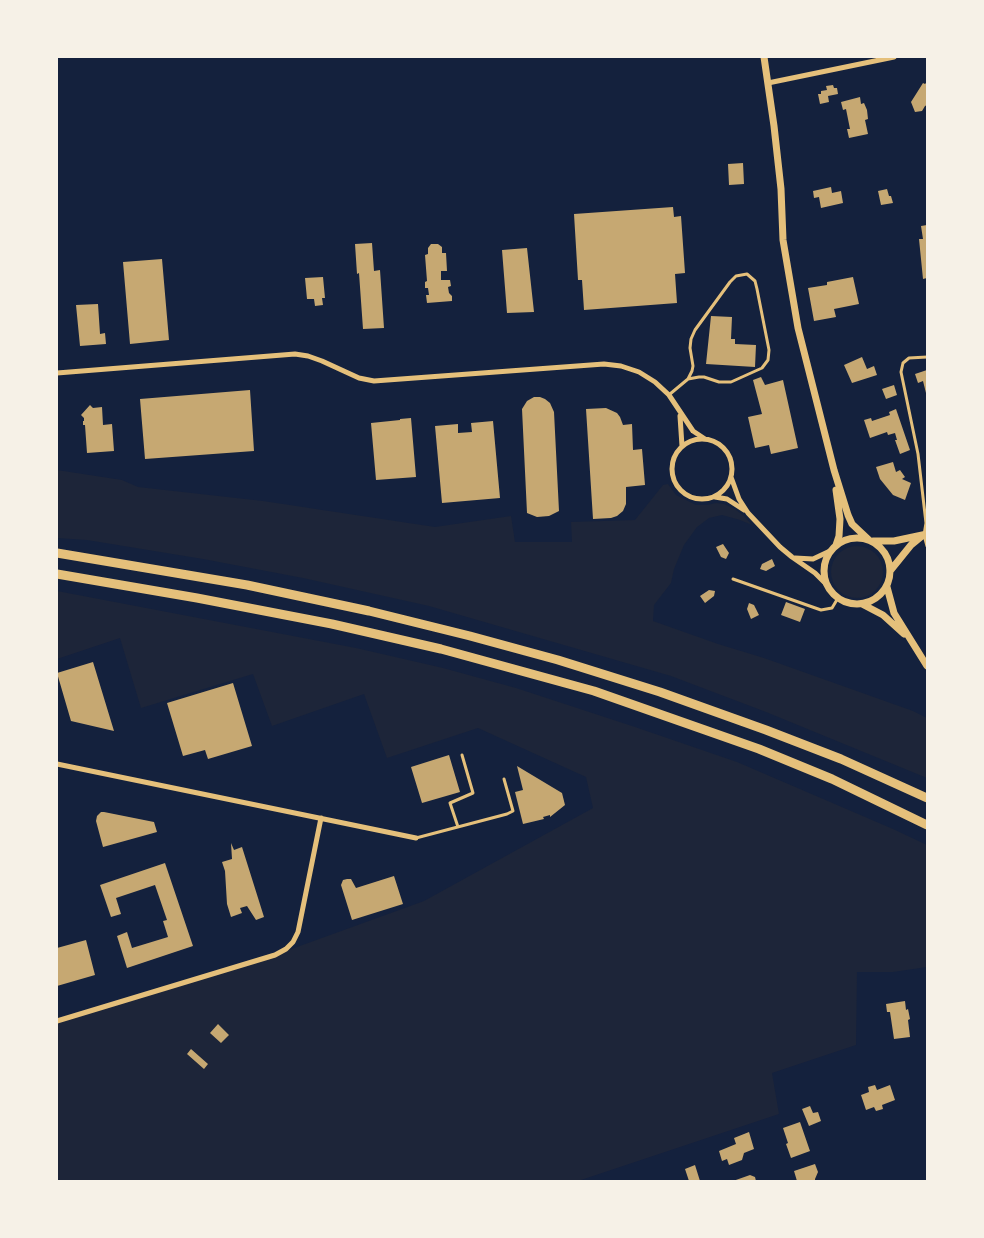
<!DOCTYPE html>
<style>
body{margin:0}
#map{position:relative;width:984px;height:1238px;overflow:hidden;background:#14213d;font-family:Helvetica,sans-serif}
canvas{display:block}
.frame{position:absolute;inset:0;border:58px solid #f6f1e7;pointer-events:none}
</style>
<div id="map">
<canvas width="984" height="1238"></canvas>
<div class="frame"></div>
</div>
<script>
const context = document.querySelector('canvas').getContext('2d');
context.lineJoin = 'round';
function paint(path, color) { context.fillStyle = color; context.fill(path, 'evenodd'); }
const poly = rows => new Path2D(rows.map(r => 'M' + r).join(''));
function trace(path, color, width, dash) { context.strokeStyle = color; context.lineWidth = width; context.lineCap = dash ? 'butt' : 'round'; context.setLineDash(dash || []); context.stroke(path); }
const green = poly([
 [57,470,122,480,138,487,263,501,435,527,511,516,515,542,572,542,571,522,635,520,663,485,668,484,676,495,696,505,707,505,716,503,724,504,735,509,744,516,752,525,740,520,722,515,709,518,697,527,684,545,674,569,671,583,654,605,653,621,718,644,764,658,913,711,927,718,927,778,766,712,671,676,429,606,303,578,203,559,87,540,57,538],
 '831 572a26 26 0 1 1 52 0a26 26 0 1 1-52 0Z',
 [57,591,356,648,443,668,516,688,635,727,737,762,893,829,927,845,927,967,893,972,857,972,856,1045,772,1073,779,1114,578,1181,57,1181,57,1020,275,955,424,901,593,808,586,777,478,728,387,758,364,694,272,726,253,674,141,708,120,638,57,659]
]);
const building = poly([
 [927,82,927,105,925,106,922,111,915,112,911,102,923,83,925,84],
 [833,85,834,88,837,88,838,94,828,96,829,102,820,104,818,94,821,94,821,91,827,90,826,86],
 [860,97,861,104,864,103,867,110,868,119,865,120,868,134,849,138,847,129,850,129,846,109,843,110,841,102],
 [743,163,744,184,729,185,728,164],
 [831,187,832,193,841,191,843,203,821,208,819,197,814,198,813,191],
 [887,189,889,196,891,196,893,203,881,205,878,191],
 [673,207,674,217,681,216,685,273,675,274,677,303,584,310,582,280,578,280,574,214],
 [927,225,927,278,923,279,919,239,923,239,921,226],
 [372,243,374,271,380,270,384,328,363,329,359,273,357,274,355,244],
 [431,244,438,244,442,247,442,253,446,253,447,271,441,271,441,280,450,280,451,286,448,287,449,293,452,296,452,301,427,303,426,295,429,295,428,288,425,288,425,282,427,281,425,255,428,254,428,248],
 [527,248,534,312,507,313,502,250],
 [162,259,169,340,130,344,123,262],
 [323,277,325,298,322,298,323,305,315,306,314,299,307,299,305,278],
 [853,277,859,304,834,309,836,317,814,321,808,288,827,285,827,282],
 [98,304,100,334,105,333,106,344,80,346,76,305],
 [711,316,732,317,731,339,735,339,735,344,756,345,755,367,706,364],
 [862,357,867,369,874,366,877,375,852,383,844,365],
 [927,370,927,393,926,393,923,381,918,383,915,374],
 [761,377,765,385,783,380,798,448,771,454,769,445,755,448,748,417,762,414,753,380],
 [894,385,897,395,886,399,882,389],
 [250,390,254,451,145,459,140,399],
 [534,397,540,397,545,399,550,403,554,412,559,511,549,516,537,517,527,513,522,409,527,401],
 [90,405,93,408,102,407,103,425,112,424,114,451,87,453,85,425,83,425,83,421,84,421,84,418,81,415],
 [606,408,617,413,620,417,623,425,632,424,633,450,642,449,645,485,626,487,626,504,623,511,617,516,611,518,593,519,586,409],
 [896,409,910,450,900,454,895,440,897,440,895,433,888,435,887,432,870,438,864,420,871,418,872,421,890,415,889,412],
 [411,418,416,477,376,480,371,423,400,420,400,419],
 [493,421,500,498,442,503,435,426,458,424,458,433,472,432,471,423],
 [893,462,896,472,900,470,905,477,902,479,911,483,905,500,893,495,880,479,876,467],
 [723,544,729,553,726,559,721,557,716,547],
 [772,559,775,566,766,571,760,569,762,564],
 [709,590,715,591,714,596,705,603,700,596],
 [786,602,805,609,800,622,781,615],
 [749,603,754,605,759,615,751,619,747,609],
 [93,662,114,731,71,721,57,673],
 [233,683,252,746,208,759,205,750,183,756,167,703],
 [449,755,460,792,422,803,411,767],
 [517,766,562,793,565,805,550,817,550,815,543,817,544,819,523,824,515,792,523,790],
 [101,812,104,812,154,822,157,832,103,847,96,821,97,816],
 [231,843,234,850,242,847,264,917,256,920,247,906,240,908,242,913,231,917,227,904,225,871,222,862,232,859],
 [165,863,193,946,127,968,117,936,127,932,132,948,168,937,163,921,167,920,155,885,116,898,121,914,111,917,100,885],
 [394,876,403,904,352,920,341,885,343,880,347,879,351,879,356,888],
 [86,940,95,975,57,986,57,948],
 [905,1001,906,1010,908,1009,910,1019,908,1020,910,1037,894,1039,890,1012,887,1012,886,1004],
 [218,1024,229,1035,221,1043,210,1033],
 [191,1049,208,1064,204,1069,187,1054],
 [875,1085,877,1090,890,1085,895,1100,882,1105,883,1109,876,1111,874,1107,866,1110,861,1095,869,1092,868,1087],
 [810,1106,813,1113,818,1112,821,1121,809,1126,802,1109],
 [800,1122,810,1151,791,1158,786,1144,788,1143,783,1128],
 [749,1132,754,1149,744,1153,742,1160,729,1165,727,1159,722,1161,719,1151,736,1144,734,1138],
 [815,1164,818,1172,815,1179,815,1181,797,1181,794,1171],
 [695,1165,700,1181,689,1181,685,1169],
 [750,1175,755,1177,756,1181,733,1181]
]);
const service = poly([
 [927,357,909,358,903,363,901,372,918,454,926,523,924,535,927,546],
 [670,394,688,379,692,371,693,366,690,348,691,339,695,330,730,282,736,276,747,274,755,281,757,289,769,350,768,360,762,368,731,382,719,382,704,377,699,377,688,379],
 [733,579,821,610,832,608,838,598],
 [458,827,450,803,473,793,462,755],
 [416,838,507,814,513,811,504,779]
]);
const minor = poly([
 [768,83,894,57],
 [57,373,295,354,308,356,322,361,359,378,374,381,604,364,621,366,639,372,655,382,669,395,693,431,705,439],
 [680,416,682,446],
 '672 469a30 30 0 1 1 60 0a30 30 0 1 1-60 0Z',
 [731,477,739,499,748,513,780,547,792,557,815,573,826,584],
 [715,497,727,499,744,510],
 [795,558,813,559,830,551],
 [57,764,416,838],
 [57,1021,275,955,286,949,293,942,298,932,321,818]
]);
const tertiary = poly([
 [764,57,774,126,781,189,783,240,798,328,834,470,848,515,852,524,869,540],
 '824 571a33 33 0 1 1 66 0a33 33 0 1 1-66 0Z',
 [873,541,894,541,927,534],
 [836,545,839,536,840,519,836,490],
 [890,571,911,545,922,536],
 [887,587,894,613,927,666],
 [862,604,883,615,904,634]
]);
const motorway = poly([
 [57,553,247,585,369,611,470,636,558,660,660,692,766,730,841,759,927,798],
 [57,574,197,598,332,624,441,649,594,691,759,749,832,779,927,825]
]);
paint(green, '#1d2539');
paint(building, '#c6a872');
trace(service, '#e5c07b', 3);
trace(minor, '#e5c07b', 5);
trace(tertiary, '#e5c07b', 7);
trace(motorway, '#e5c07b', 9);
</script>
